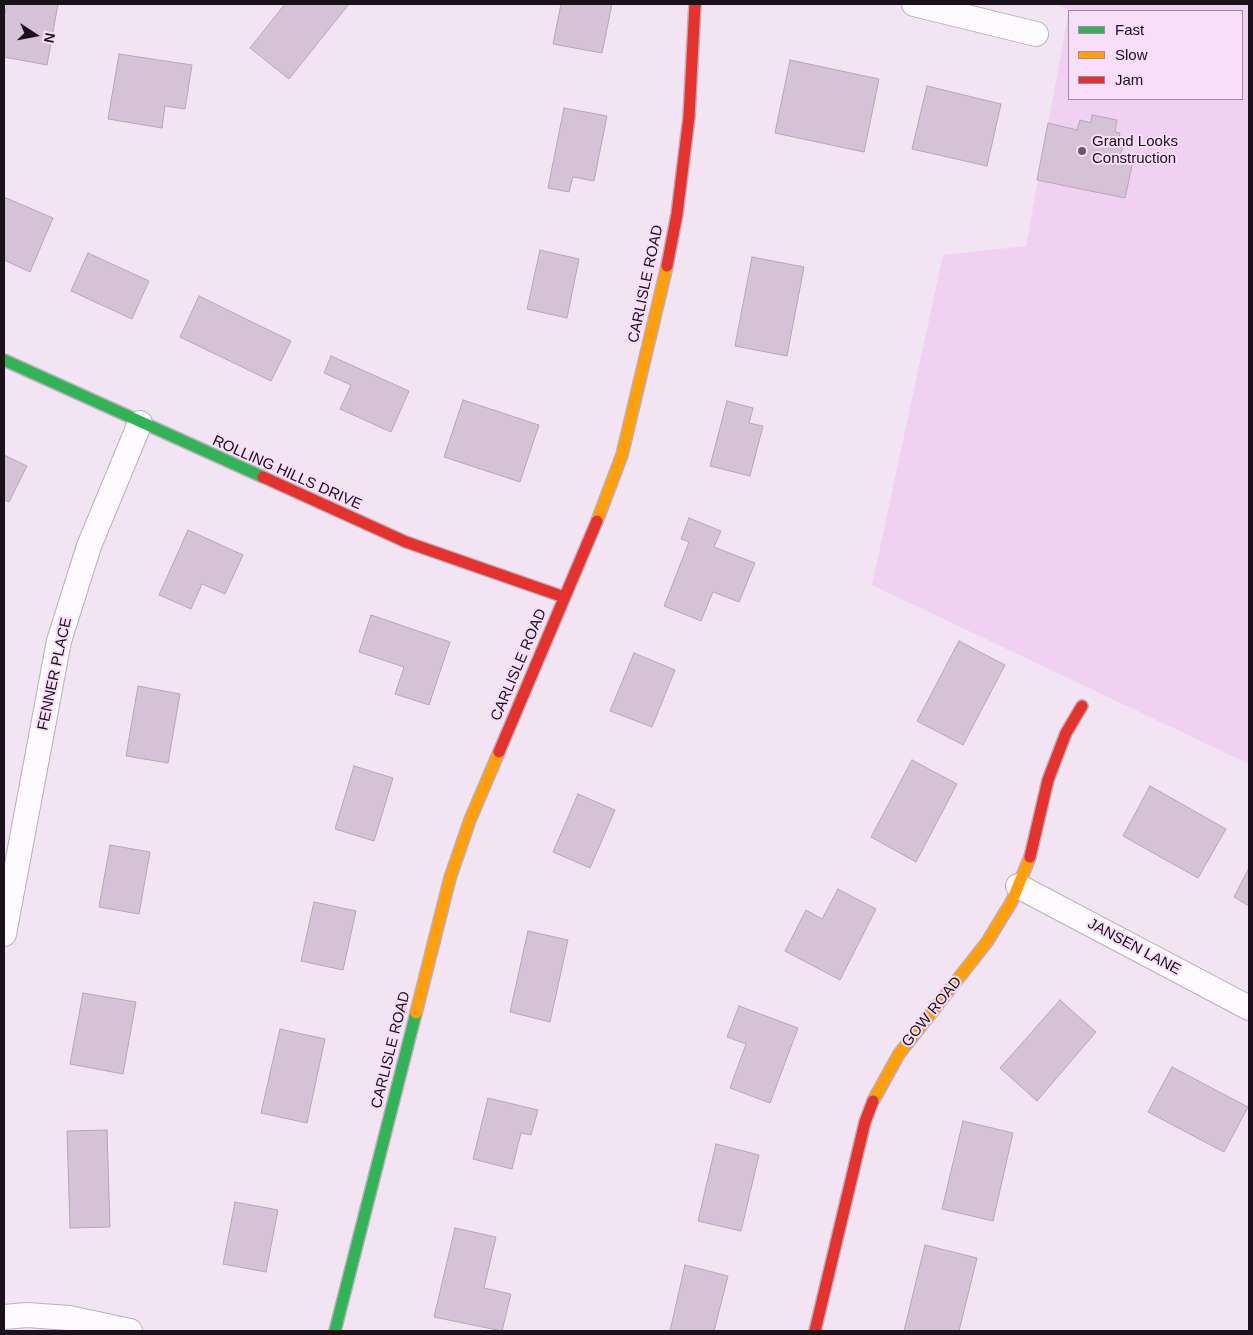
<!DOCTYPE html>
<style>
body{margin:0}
#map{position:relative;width:1253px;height:1335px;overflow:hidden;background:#f3e4f4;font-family:Arial,sans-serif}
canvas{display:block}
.frame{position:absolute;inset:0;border:5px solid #1a111b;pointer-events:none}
.legend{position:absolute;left:1068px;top:10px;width:175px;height:90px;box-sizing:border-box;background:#f9defa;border:1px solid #a08ca1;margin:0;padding:6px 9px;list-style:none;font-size:15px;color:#1a111b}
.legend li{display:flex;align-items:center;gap:10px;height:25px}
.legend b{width:25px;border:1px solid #a08ca1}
.north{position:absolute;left:10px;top:10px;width:50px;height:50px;-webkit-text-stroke:4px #f9defa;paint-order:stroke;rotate:101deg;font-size:14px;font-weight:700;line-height:20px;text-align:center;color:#1a111b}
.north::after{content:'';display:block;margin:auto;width:18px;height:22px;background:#1a111b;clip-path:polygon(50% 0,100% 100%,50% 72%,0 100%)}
</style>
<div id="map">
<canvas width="1253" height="1335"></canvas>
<div class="frame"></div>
<ul class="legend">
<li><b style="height:6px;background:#30b455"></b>Fast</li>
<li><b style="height:6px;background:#ff9f0a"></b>Slow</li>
<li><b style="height:6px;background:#e5322d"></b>Jam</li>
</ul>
<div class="north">N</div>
</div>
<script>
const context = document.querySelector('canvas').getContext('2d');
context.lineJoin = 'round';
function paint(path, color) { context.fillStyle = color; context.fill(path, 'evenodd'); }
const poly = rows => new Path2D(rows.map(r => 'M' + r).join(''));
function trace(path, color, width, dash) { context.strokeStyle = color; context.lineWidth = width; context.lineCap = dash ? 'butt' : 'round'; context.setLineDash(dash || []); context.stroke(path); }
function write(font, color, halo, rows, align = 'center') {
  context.font = font + ' Arial,sans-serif'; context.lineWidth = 4; context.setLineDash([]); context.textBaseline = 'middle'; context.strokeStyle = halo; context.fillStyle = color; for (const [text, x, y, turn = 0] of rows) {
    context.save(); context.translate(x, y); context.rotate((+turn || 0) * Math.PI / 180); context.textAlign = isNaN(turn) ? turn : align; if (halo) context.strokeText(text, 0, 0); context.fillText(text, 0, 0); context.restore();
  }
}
const green = poly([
 [1052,4,1249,4,1249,764,872,585,943,255,1026,246,1069,9],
 [1069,11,1242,11,1242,99,1069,99]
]);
const building = poly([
 [7,4,58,4,47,65,4,57,4,18,7,4],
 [285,4,349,4,289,79,250,48,285,4],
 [561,4,612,4,602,53,553,44,561,4],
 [119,54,192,65,185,109,165,106,162,128,108,119,119,54],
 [790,60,879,79,864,152,775,133,790,60],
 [927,86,1001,104,987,166,912,149,927,86],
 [564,108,607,116,594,181,573,177,569,192,548,188,564,108],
 [1092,115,1117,120,1115,132,1120,133,1118,143,1123,144,1120,158,1133,161,1125,198,1037,180,1048,123,1077,130,1080,120,1091,123,1092,115],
 [4,197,53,218,30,272,4,260,4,197],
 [540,250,579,259,567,318,527,309,540,250],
 [88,253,149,281,132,319,71,291,88,253],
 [752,257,804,267,787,356,735,346,752,257],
 [199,296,291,341,271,381,180,337,199,296],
 [331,356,409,391,391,432,340,409,351,385,324,373,331,356],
 [463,400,539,425,520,482,444,457,463,400],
 [727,401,753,408,749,423,763,426,750,476,710,466,727,401],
 [4,455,27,466,9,502,4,500,4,455],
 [689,518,721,531,714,547,755,563,739,602,713,592,701,621,664,606,689,542,681,539,689,518],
 [188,530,243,555,225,594,202,584,191,609,159,595,188,530],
 [371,615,450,642,429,705,395,694,404,667,359,652,371,615],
 [959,641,1005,665,963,745,917,721,959,641],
 [634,653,675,670,652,727,610,711,634,653],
 [138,686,180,694,168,763,126,756,138,686],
 [912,760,957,784,916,862,871,837,912,760],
 [354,766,393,778,374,841,335,829,354,766],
 [1150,786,1226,829,1198,878,1123,836,1150,786],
 [578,794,615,810,590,868,553,852,578,794],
 [110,845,150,852,139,914,99,907,110,845],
 [1249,868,1249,906,1234,897,1249,868],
 [838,889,876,909,840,980,785,951,806,910,822,919,838,889],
 [314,902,356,911,343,970,301,961,314,902],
 [528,931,568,940,550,1022,510,1012,528,931],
 [83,993,136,1002,123,1074,70,1064,83,993],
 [1060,1000,1096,1032,1037,1101,1000,1068,1060,1000],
 [739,1006,798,1028,770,1103,730,1088,746,1044,727,1037,739,1006],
 [280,1029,325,1039,307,1123,261,1113,280,1029],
 [1172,1067,1248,1107,1224,1152,1148,1112,1172,1067],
 [488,1098,538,1110,531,1135,521,1133,512,1169,473,1159,488,1098],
 [963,1121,1013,1133,993,1221,942,1209,963,1121],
 [107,1130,110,1227,70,1228,67,1131,107,1130],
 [716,1144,759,1155,741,1231,698,1221,716,1144],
 [235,1202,278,1210,266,1272,223,1264,235,1202],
 [455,1228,496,1237,484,1288,511,1294,502,1331,434,1317,455,1228],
 [925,1245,977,1258,959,1331,904,1331,925,1245],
 [685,1265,728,1276,714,1331,670,1331,685,1265]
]);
const street = poly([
 [914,4,1036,34],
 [1018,886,1249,1008],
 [4,934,59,641,89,546,140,423],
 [4,1317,27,1315,69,1318,130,1331]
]);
const fast = poly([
 [4,360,263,477],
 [335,1331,416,1013]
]);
const slow = poly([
 [597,521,622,455,667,266],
 [416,1013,450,878,470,820,499,752],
 [873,1101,899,1054,987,942,1012,901,1030,857]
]);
const jam = poly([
 [667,266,677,214,689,117,695,4],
 [263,477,406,542,564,597],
 [499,752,597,521],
 [1030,857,1048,780,1066,733,1082,706],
 [815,1331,865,1122,873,1101]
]);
const markers = [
 [1082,151,5,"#665b67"]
];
const poiNames = [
 ["Grand Looks",1092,142],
 ["Construction",1092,159]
];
const streetNames = [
 ["CARLISLE ROAD",646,284,-78],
 ["ROLLING HILLS DRIVE",287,473,24],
 ["CARLISLE ROAD",519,665,-67],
 ["FENNER PLACE",55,674,-78],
 ["JANSEN LANE",1134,947,28],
 ["GOW ROAD",932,1012,-51],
 ["CARLISLE ROAD",391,1050,-76]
];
paint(green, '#f0d1f2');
paint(building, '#d5c2d6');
trace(building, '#b3a8b4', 1);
trace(street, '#baafbb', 26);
trace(fast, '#baafbb', 14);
trace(slow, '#baafbb', 14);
trace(jam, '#baafbb', 14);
trace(street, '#fdfbfd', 24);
trace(fast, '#30b455', 11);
trace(slow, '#ff9f0a', 11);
trace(jam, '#e5322d', 11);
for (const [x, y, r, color] of markers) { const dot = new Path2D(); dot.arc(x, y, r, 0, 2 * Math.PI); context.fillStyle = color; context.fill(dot); trace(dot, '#f9defa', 2); }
write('15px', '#1a111b', '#f9defa', poiNames, 'left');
write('15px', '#1a111b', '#f9defa', streetNames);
</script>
